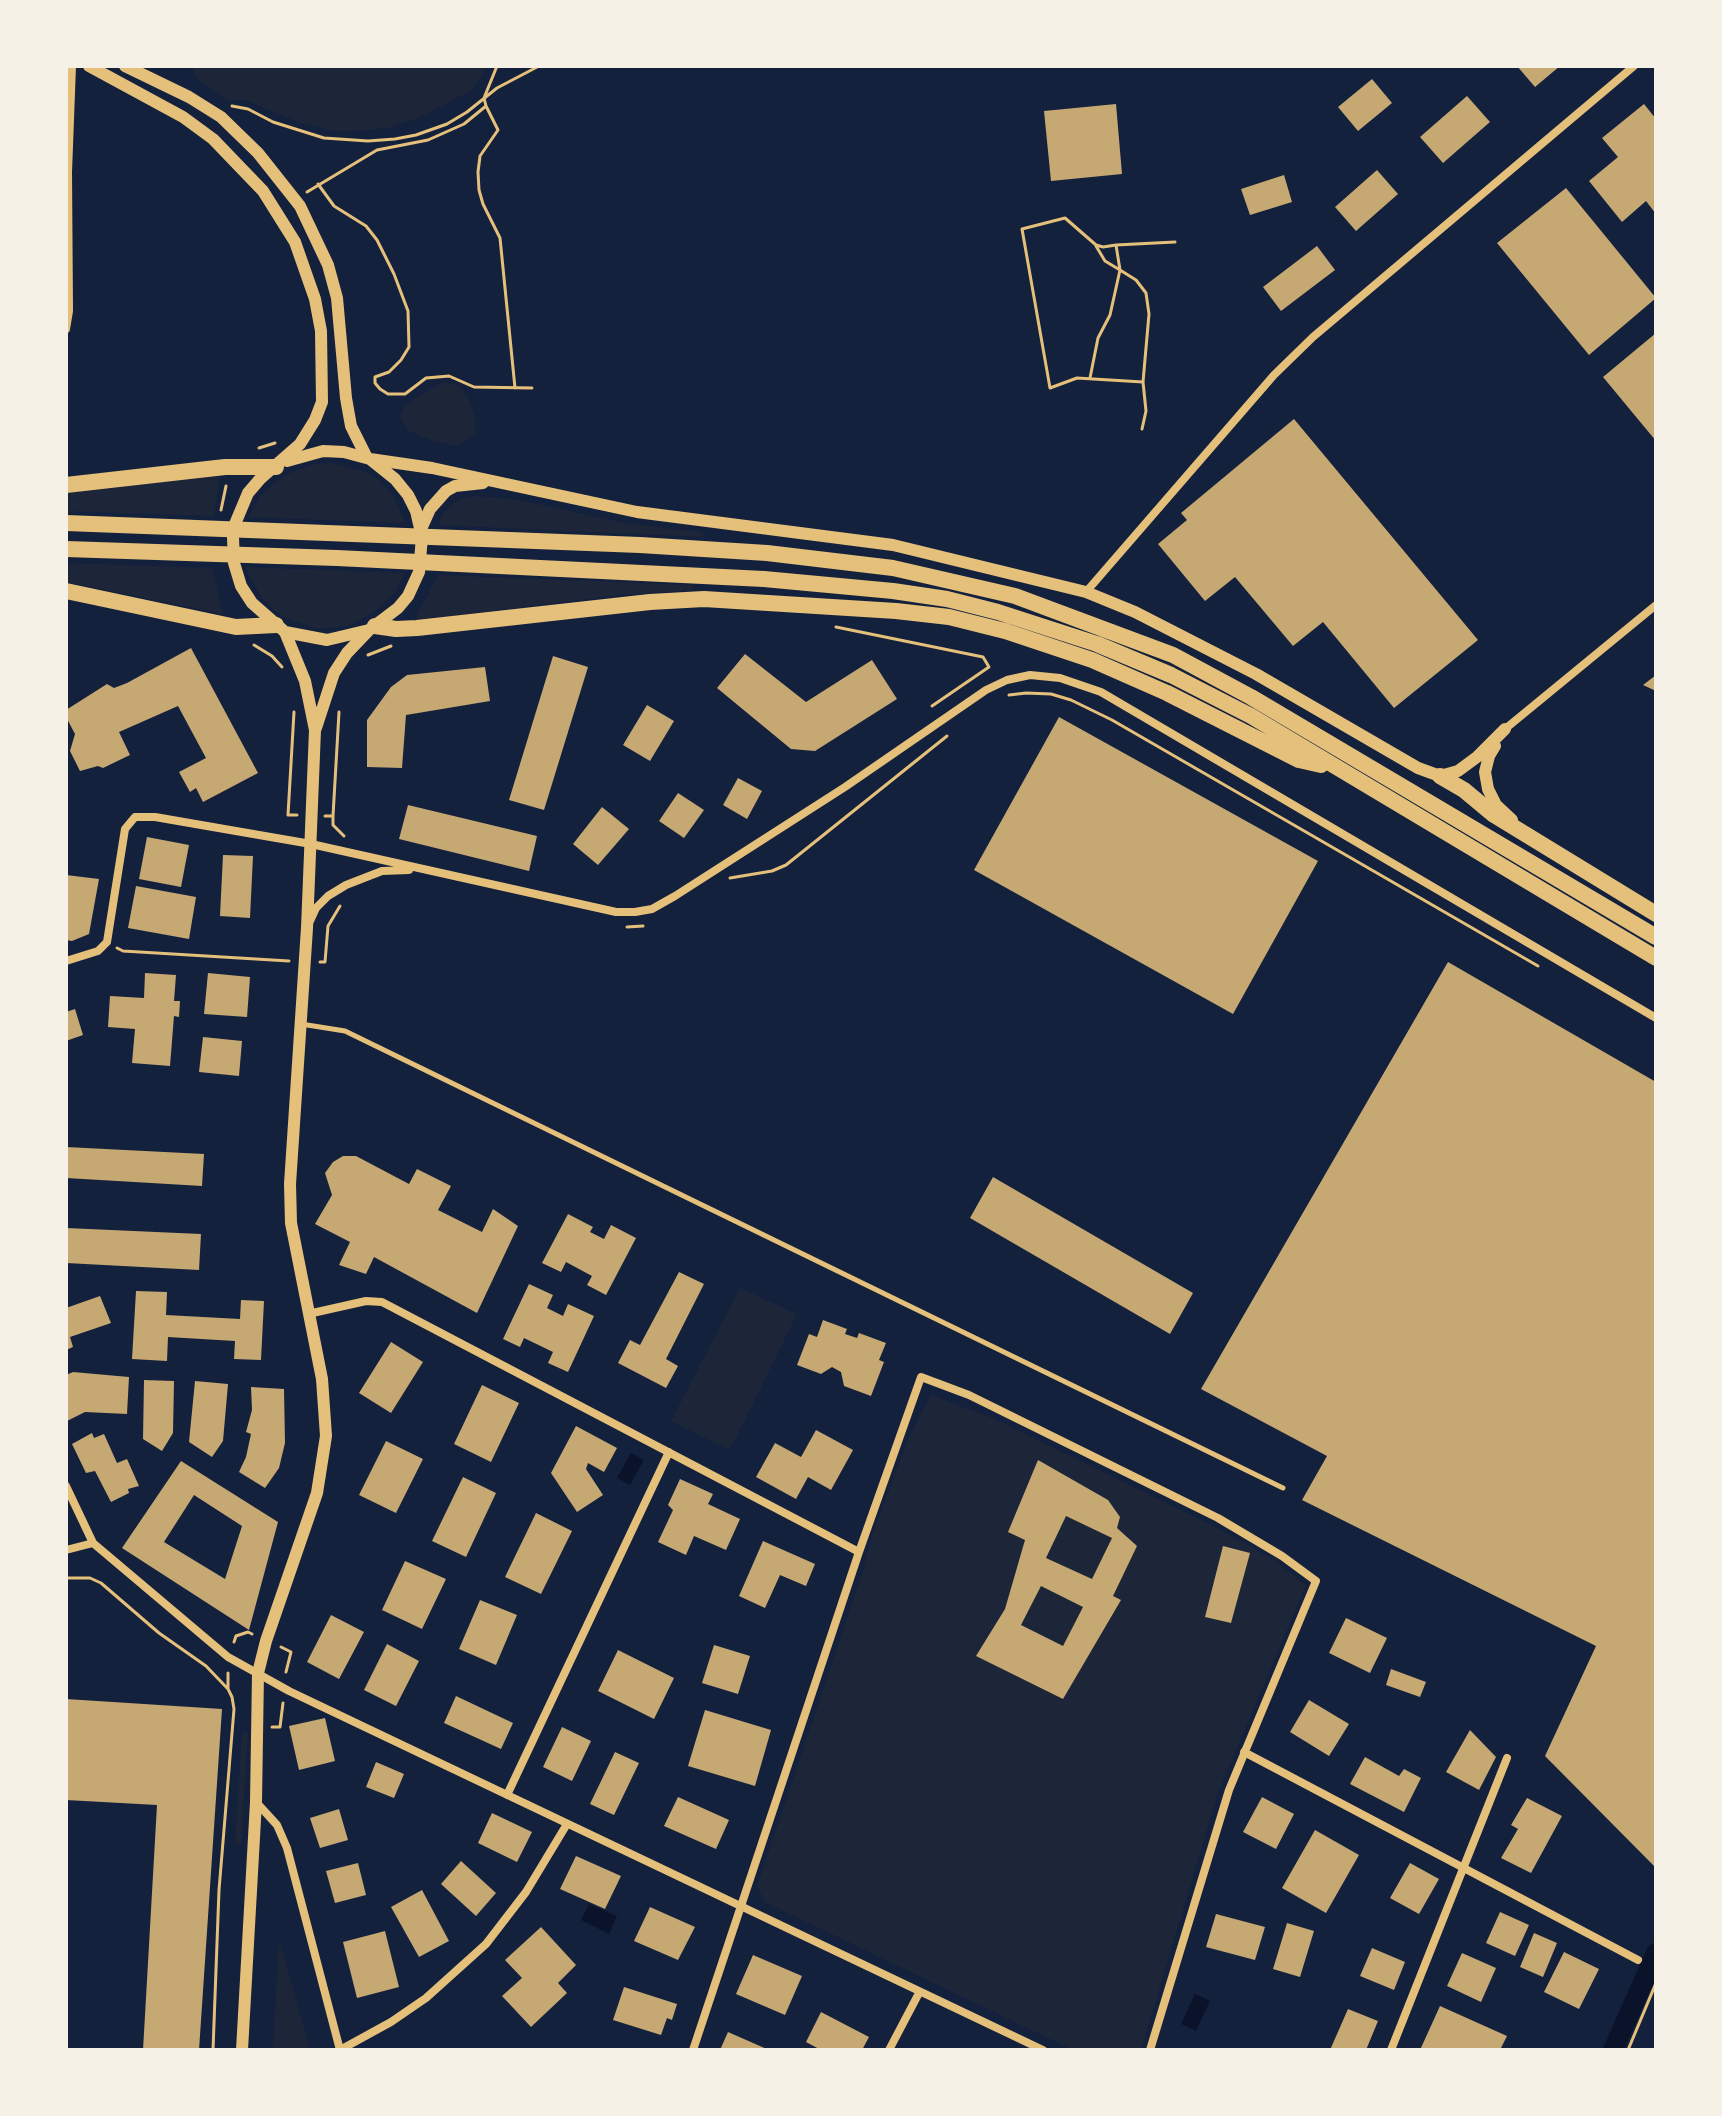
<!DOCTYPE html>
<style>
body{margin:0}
#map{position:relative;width:1722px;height:2116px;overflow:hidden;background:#14213d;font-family:Georgia,serif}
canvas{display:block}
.frame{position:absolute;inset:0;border:68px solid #f6f1e7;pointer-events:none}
</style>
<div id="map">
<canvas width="1722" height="2116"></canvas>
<div class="frame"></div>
</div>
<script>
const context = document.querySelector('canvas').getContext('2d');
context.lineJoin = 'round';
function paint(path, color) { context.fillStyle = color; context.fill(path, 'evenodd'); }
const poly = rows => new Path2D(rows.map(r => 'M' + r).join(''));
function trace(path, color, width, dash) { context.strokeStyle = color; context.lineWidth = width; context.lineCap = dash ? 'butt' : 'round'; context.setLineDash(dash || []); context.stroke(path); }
const green = poly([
 [192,66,487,66,472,90,418,118,387,128,353,131,335,131,301,123,245,100,228,100,196,78],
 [444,382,459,386,468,397,475,418,475,434,456,446,430,440,407,430,400,417,404,407,412,400],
 [333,463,366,472,377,479,394,497,405,523,248,517,262,494,285,475,315,464],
 [204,477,220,477,214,516,66,511,66,493],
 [477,496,519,500,624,523,703,532,703,537,439,525,441,517,452,504,462,499],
 [66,563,212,568,223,614,66,582],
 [245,567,405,573,394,594,373,613,348,626,319,629,287,619,274,610,261,597],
 [438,575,692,585,693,590,621,595,418,620,416,617],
 [740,1288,797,1314,730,1450,671,1421],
 [931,1395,995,1419,1217,1528,1274,1560,1306,1585,1218,1793,1141,2050,1073,2050,765,1902,757,1886,863,1571,872,1535,910,1435],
 [242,1733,248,1733,241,1845,235,1844],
 [279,1938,310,2050,273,2050]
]);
const water = poly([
 [631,1453,644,1460,630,1485,617,1478],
 [589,1904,617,1916,609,1934,581,1920],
 [1195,1994,1210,2001,1196,2031,1181,2024]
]);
const canal = poly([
 [1613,2050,1656,1953]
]);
const building = poly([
 [1517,66,1560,66,1535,87],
 [1372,79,1392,103,1358,131,1338,107],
 [1467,96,1490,122,1443,163,1420,137],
 [1116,104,1122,174,1051,181,1044,111],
 [1644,104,1656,119,1656,214,1646,201,1622,222,1589,181,1618,157,1602,138],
 [1377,170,1398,194,1356,231,1335,207],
 [1284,175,1292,202,1250,215,1241,189],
 [1566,188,1656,298,1589,355,1497,243],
 [1317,246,1335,270,1281,311,1263,287],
 [1656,333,1656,441,1603,377],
 [1294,419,1478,640,1394,708,1323,622,1293,646,1235,577,1205,601,1158,544,1187,520,1181,513],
 [191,648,258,773,203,802,196,788,190,792,179,772,206,758,178,706,119,732,130,755,103,768,98,766,80,771,70,751,75,734,66,717,66,710,107,684,114,688,127,683],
 [745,654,806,702,872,660,897,699,815,751,791,749,717,688],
 [553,656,588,667,544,810,509,800],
 [485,667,490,701,406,715,402,768,367,767,367,720,391,687,407,675],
 [1656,675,1656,691,1643,685],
 [647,705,674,721,650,761,623,745],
 [1059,717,1318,861,1233,1014,974,870],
 [738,778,762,791,747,819,723,805],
 [678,793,704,810,684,838,659,821],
 [408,805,537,836,529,871,399,839],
 [602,807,629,829,598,865,573,844],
 [147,837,189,845,181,887,139,879],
 [223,855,253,856,250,918,220,916],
 [66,875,99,879,89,934,72,941,66,940],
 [136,886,196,897,189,939,128,928],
 [1448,962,1656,1082,1656,1868,1545,1756,1596,1646,1302,1500,1327,1456,1201,1389],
 [145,973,176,975,174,1001,180,1001,179,1017,174,1016,170,1066,132,1063,135,1029,108,1027,110,996,144,998],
 [208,973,250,977,247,1017,204,1014],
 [75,1009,83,1035,66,1041,66,1012],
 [203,1037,242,1041,239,1076,199,1072],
 [66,1147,204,1154,202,1186,66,1178],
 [343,1156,356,1156,409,1184,417,1169,451,1186,438,1210,482,1232,493,1209,518,1226,477,1313,374,1257,366,1274,339,1265,350,1242,315,1224,332,1195,325,1173,333,1162],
 [993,1177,1193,1293,1170,1334,970,1218],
 [568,1214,593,1227,590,1232,604,1239,611,1225,636,1238,606,1295,587,1285,592,1276,566,1262,561,1272,542,1263],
 [66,1228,201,1234,199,1270,66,1263],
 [679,1272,704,1284,666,1359,678,1366,666,1388,618,1363,630,1340,640,1345],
 [529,1284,553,1295,547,1308,563,1316,568,1304,594,1316,568,1372,548,1363,553,1352,524,1338,520,1347,503,1339],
 [136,1291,167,1292,166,1315,240,1319,241,1300,264,1301,261,1360,234,1359,235,1341,168,1337,167,1361,132,1359],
 [100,1296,111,1323,70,1337,73,1347,66,1350,66,1308],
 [823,1320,847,1329,845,1334,857,1338,859,1333,886,1343,879,1360,884,1362,871,1396,844,1386,841,1372,832,1367,821,1374,797,1365,809,1334,817,1337],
 [391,1342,423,1362,391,1413,359,1393],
 [73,1372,129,1377,127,1414,85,1412,67,1421,66,1375],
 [144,1380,174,1381,173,1433,162,1451,143,1439],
 [195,1381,228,1384,223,1441,212,1457,189,1442],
 [482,1385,519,1403,491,1462,454,1444],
 [251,1387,284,1389,285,1443,279,1468,265,1488,239,1472,246,1457,251,1434,246,1432,252,1410],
 [576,1426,617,1448,604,1472,588,1463,586,1469,603,1495,577,1512,551,1473],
 [816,1430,853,1450,831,1490,808,1477,796,1499,756,1477,775,1443,801,1457],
 [92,1433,94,1438,104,1434,117,1463,127,1459,139,1486,128,1489,129,1493,111,1502,95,1471,86,1473,72,1444],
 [386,1441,423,1459,396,1513,359,1495],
 [1038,1460,1108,1500,1120,1517,1117,1528,1137,1546,1113,1596,1121,1600,1063,1699,976,1656,1005,1609,1025,1540,1008,1532],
 [1066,1516,1112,1538,1092,1579,1046,1558],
 [1041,1586,1083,1607,1063,1646,1021,1625],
 [181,1461,278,1522,249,1630,122,1548],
 [194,1495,242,1526,225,1579,164,1542],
 [463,1477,496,1493,466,1557,432,1541],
 [680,1479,713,1494,708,1504,740,1519,726,1550,694,1536,686,1555,658,1542,673,1510,668,1505],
 [536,1513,572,1531,541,1594,505,1577],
 [763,1541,815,1564,806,1586,780,1575,765,1608,739,1596],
 [1223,1546,1250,1553,1231,1623,1205,1617],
 [405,1561,446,1579,422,1629,382,1610],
 [480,1600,517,1615,496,1665,459,1649],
 [331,1615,364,1632,339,1679,307,1662],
 [1346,1618,1387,1638,1370,1673,1329,1653],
 [387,1644,419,1661,396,1706,364,1690],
 [714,1645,750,1656,738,1694,702,1683],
 [618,1650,674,1678,654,1719,598,1691],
 [1391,1669,1426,1682,1420,1697,1386,1685],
 [456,1696,513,1723,501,1749,444,1723],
 [66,1699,222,1709,199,2050,143,2050,157,1805,66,1800],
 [1309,1700,1349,1724,1329,1756,1290,1732],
 [705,1710,771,1730,755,1786,688,1766],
 [325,1718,335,1761,299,1770,289,1726],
 [562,1727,591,1741,572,1781,543,1767],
 [1470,1730,1496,1757,1479,1790,1446,1772],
 [615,1752,639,1763,614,1815,590,1804],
 [1365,1757,1399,1776,1404,1769,1421,1778,1404,1812,1350,1784],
 [376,1762,404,1774,394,1798,366,1787],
 [678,1797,729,1820,716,1849,664,1826],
 [1262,1797,1294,1814,1276,1849,1243,1832],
 [1527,1798,1562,1816,1531,1873,1501,1858,1518,1829,1511,1825],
 [339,1809,348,1840,320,1848,310,1818],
 [492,1813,532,1832,517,1862,478,1843],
 [1315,1830,1359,1855,1326,1913,1282,1888],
 [576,1856,621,1876,605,1909,560,1889],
 [461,1861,496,1893,476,1916,441,1884],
 [358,1863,366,1895,335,1903,326,1871],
 [1410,1863,1439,1879,1419,1914,1390,1898],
 [422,1890,449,1941,419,1957,391,1907],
 [650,1907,695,1927,678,1960,634,1941],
 [1500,1912,1529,1925,1515,1956,1486,1943],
 [1216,1914,1265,1927,1255,1960,1206,1947],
 [1287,1923,1314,1931,1300,1977,1273,1969],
 [541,1927,576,1965,558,1983,567,1993,531,2027,502,1996,522,1978,505,1960],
 [385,1931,399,1987,357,1998,343,1942],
 [1534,1933,1557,1943,1543,1977,1520,1967],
 [1372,1948,1405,1962,1394,1990,1360,1976],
 [1564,1952,1599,1969,1579,2009,1544,1992],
 [1462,1953,1496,1968,1481,2002,1447,1986],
 [753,1955,802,1976,785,2015,736,1994],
 [624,1987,677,2004,672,2020,667,2018,661,2035,613,2020],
 [1440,2006,1507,2036,1500,2050,1420,2050],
 [1348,2009,1378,2021,1366,2050,1330,2050],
 [821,2012,869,2037,862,2050,821,2050,806,2042],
 [728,2032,769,2050,720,2050]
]);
const path = poly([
 [232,106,248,109,273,122,324,138,368,141,395,139,416,135,447,124,467,112,497,88,539,66],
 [486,106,498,130,480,156,478,172,479,190,483,204,500,238,515,388],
 [318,184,334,206,366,226,377,240,394,274,408,311,409,347,401,360,389,372,375,377,375,383,380,389,388,394,405,394,426,378,449,376,474,387,532,388],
 [307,192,377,150,428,140,464,124,486,106,484,98,497,66],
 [1116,245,1103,247,1096,245,1065,218,1022,229,1050,388,1077,378,1143,382,1149,314,1146,293,1136,280,1120,270,1116,245,1175,242],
 [1090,378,1098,338,1110,315,1120,270,1105,261,1096,246],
 [1142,429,1146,411,1143,382],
 [259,448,275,443],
 [221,510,226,486],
 [836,627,983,657,989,667,932,706],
 [254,645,272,656,282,667],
 [368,655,391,646],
 [1009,695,1026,693,1051,694,1071,700,1112,720,1538,966],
 [294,712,288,815,297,815],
 [325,816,333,816,333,825,344,836],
 [333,816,339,712],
 [730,878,772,871,786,865,947,736],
 [627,927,643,926],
 [117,948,123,951,289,961],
 [320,962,325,962,328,926,340,906],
 [66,1578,90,1578,101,1583,159,1633,206,1666,228,1689,232,1697,234,1709,219,1890,213,2050],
 [234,1642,236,1636,248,1632,252,1634],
 [281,1647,291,1652,286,1672],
 [228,1689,228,1673],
 [272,1727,280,1727,283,1703],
 [1628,2050,1656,1983]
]);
const service = poly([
 [301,1024,345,1031,1283,1488]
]);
const minor = poly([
 [66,329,69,311,68,172,72,66],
 [1086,592,1274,375,1313,337,1634,66],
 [1505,729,1656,605],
 [310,921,316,908,328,896,346,885,382,871,409,870],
 [66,961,98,951,107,942,125,829,135,817,155,817,311,844,616,912,635,912,652,909,675,896,845,787,986,690,1007,680,1030,675,1060,678,1101,692,1656,1018],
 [308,1314,366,1301,382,1302,859,1552],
 [66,1486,93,1543,228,1657,289,1691,1043,2050],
 [66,1550,93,1543],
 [1244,1752,1638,1960],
 [507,1795,669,1452],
 [256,1802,277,1825,287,1848,340,2050],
 [340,2050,391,2022,426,1998,486,1944,526,1892,567,1824],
 [693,2050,859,1552,921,1377,969,1395,1218,1518,1282,1556,1316,1581,1229,1790,1150,2050],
 [889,2050,919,1993],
 [1391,2050,1507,1758]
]);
const tertiary = poly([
 [89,66,183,117,213,139,263,191,295,242,315,299,321,331,322,402,315,420,300,444,260,479,248,493,235,524,233,537,234,563,241,586,252,603,285,632,327,640,369,630],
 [125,66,189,97,221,117,258,153,300,206,328,265,337,298,346,398,351,426,367,458],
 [370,459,432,468,637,512,893,545,1086,592,1135,612,1256,674,1418,768,1440,776,1458,771,1477,757,1505,729],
 [287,461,323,451,344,452,370,459,395,479,408,495,416,511,422,537,419,572,408,596,398,608,369,630,347,653,334,673,316,728],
 [421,529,430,509,446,491,455,486,483,483],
 [1495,746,1489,756,1485,772,1488,789,1496,805,1512,820],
 [242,2050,256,1802,258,1673,266,1641,317,1493,326,1436,322,1379,291,1223,290,1184,307,928,315,730,305,681,285,632]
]);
const trunk = poly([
 [66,485,225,467,276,467],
 [66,523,640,545,767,553,893,568,1015,596,1173,655,1251,697,1656,937],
 [66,549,337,558,764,579,893,591,947,599,998,612,1097,644,1171,675,1251,716,1656,958],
 [66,591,236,627,276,625],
 [375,626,396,629,417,628,650,602,704,599,896,611,949,617,1005,631,1092,660,1167,693,1299,760,1321,765],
 [1440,776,1464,790,1494,815,1656,914]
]);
paint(green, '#1d2539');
paint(water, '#0b132b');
trace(canal, '#0b132b', 20);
paint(building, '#c6a872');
trace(path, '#e5c07b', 3);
trace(service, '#e5c07b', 5);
trace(minor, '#e5c07b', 8);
trace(tertiary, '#e5c07b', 12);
trace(trunk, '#e5c07b', 16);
</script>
